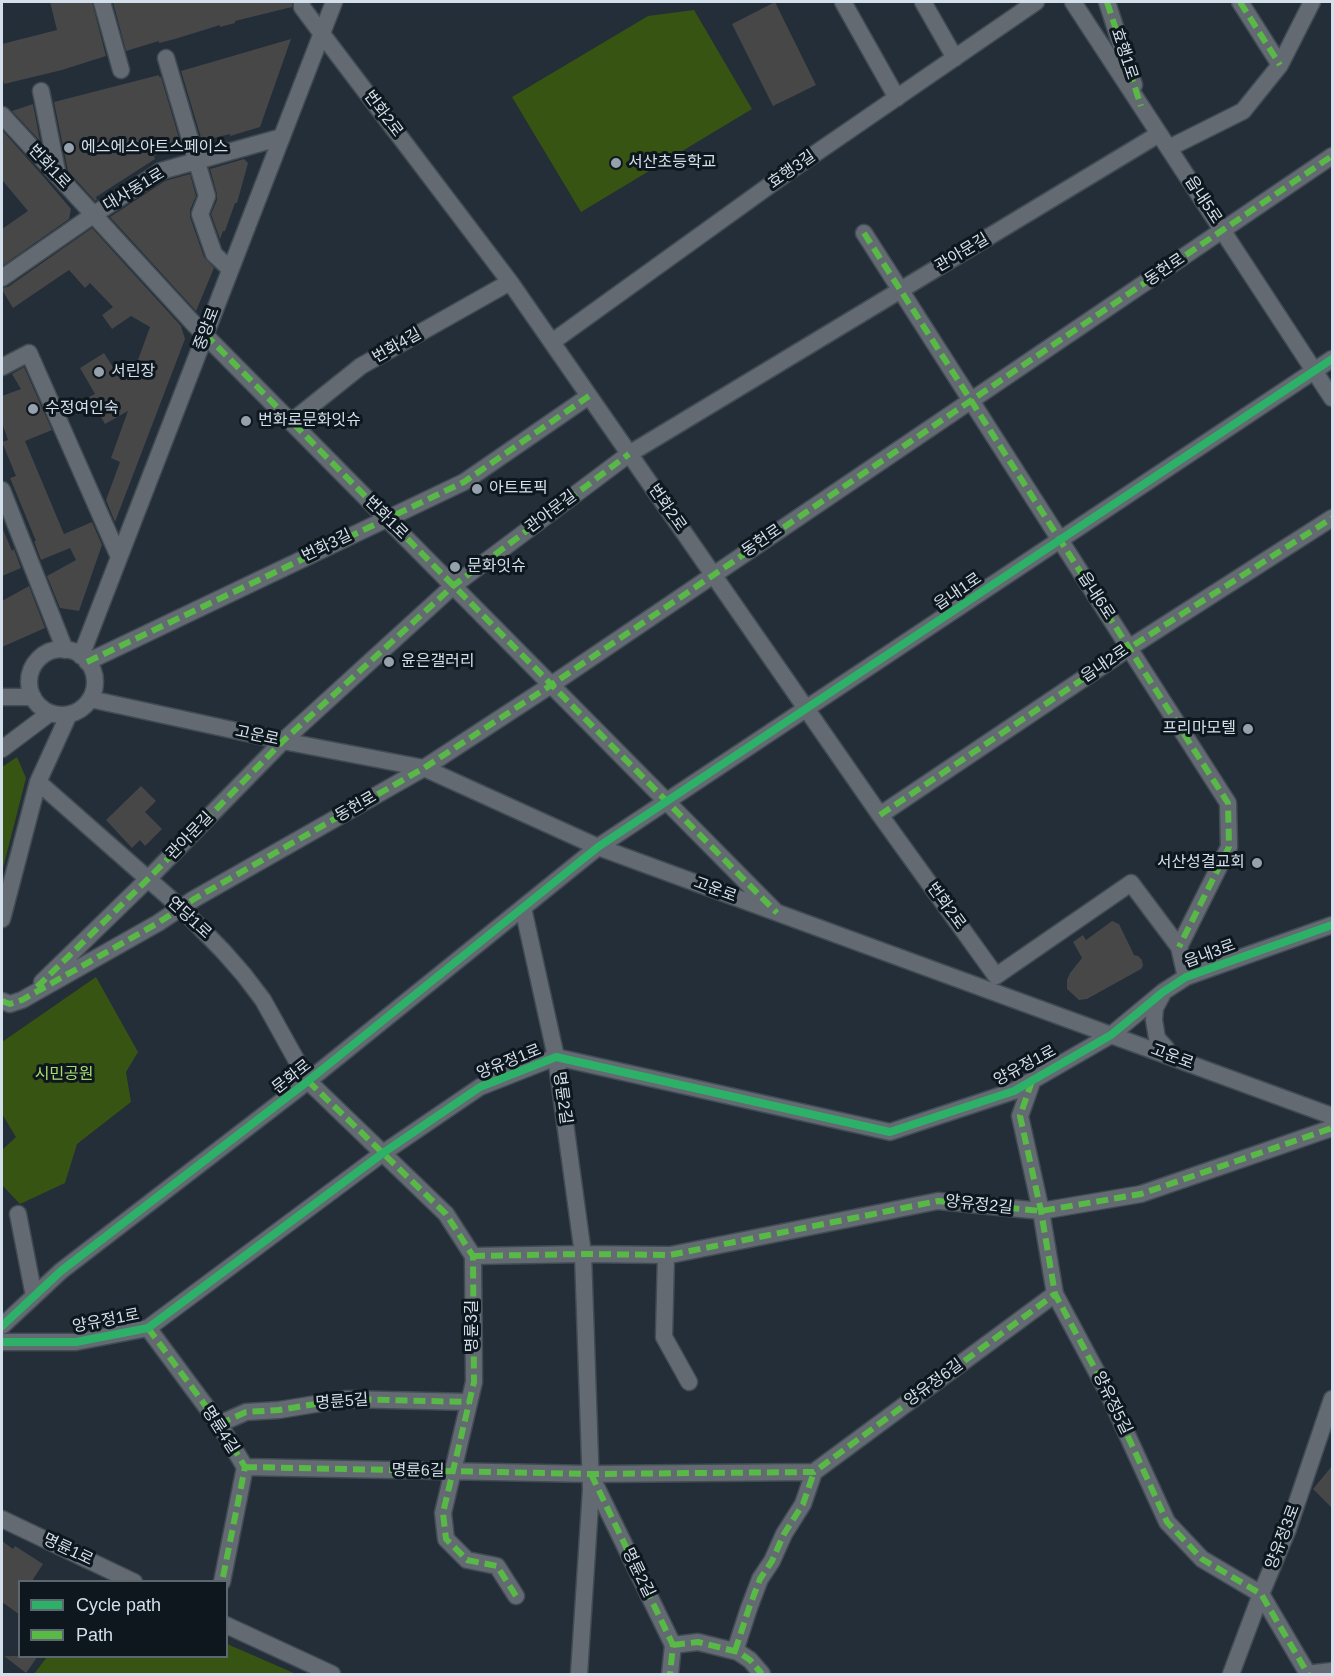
<!DOCTYPE html>
<meta charset="utf-8">
<style>
body{margin:0}
#map{position:relative;width:1334px;height:1676px;overflow:hidden;background:#232e38;font-family:Arial,sans-serif}
canvas{display:block}
.frame{position:absolute;inset:0;border:3px solid #d3dfea;pointer-events:none}
.legend{position:absolute;left:18px;top:1580px;width:210px;height:78px;box-sizing:border-box;background:#0e171e;border:2px solid #5d6770;margin:0;padding:8px 10px;list-style:none;font-size:18px;color:#d3dfea}
.legend li{display:flex;align-items:center;gap:12px;height:30px}
.legend b{width:30px;border:2px solid #5d6770}
</style>
<div id="map">
<canvas width="1334" height="1676"></canvas>
<div class="frame"></div>
<ul class="legend">
<li><b style="height:8px;background:#2db169"></b>Cycle path</li>
<li><b style="height:8px;background:#58b947"></b>Path</li>
</ul>
</div>
<script>
const context = document.querySelector('canvas').getContext('2d');
context.lineJoin = 'round';
function paint(path, color) { context.fillStyle = color; context.fill(path, 'evenodd'); }
const poly = rows => new Path2D(rows.map(r => 'M' + r).join(''));
function trace(path, color, width, dash) { context.strokeStyle = color; context.lineWidth = width; context.lineCap = dash ? 'butt' : 'round'; context.setLineDash(dash || []); context.stroke(path); }
function write(font, color, halo, rows, align = 'center') {
  context.font = font + ' Arial,"Noto Sans KR",sans-serif'; context.lineWidth = 6; context.setLineDash([]); context.textBaseline = 'middle'; context.strokeStyle = halo; context.fillStyle = color; for (const [text, x, y, turn = 0] of rows) {
    context.save(); context.translate(x, y); context.rotate((+turn || 0) * Math.PI / 180); context.textAlign = isNaN(turn) ? turn : align; if (halo) context.strokeText(text, 0, 0); context.fillText(text, 0, 0); context.restore();
  }
}
const green = poly([
 [694,10,752,109,581,212,512,97,648,16],
 [17,757,26,778,2,872,2,767],
 [96,977,138,1052,126,1072,131,1102,77,1144,65,1183,20,1204,2,1185,2,1150,16,1137,2,1114,2,1042],
 [227,1644,296,1674,34,1674,47,1657,226,1656]
]);
const building = poly([
 [50,2,92,2,106,56,62,70,4,84,2,75,2,44,57,30],
 [113,2,292,2,292,7,235,21,235,23,220,27,220,25,175,39,159,43,159,41,126,51],
 [775,2,816,85,773,106,732,24],
 [291,39,260,127,230,136,230,134,202,141,181,71],
 [159,75,159,77,161,77,179,138,154,156,155,159,96,197,97,200,95,201,68,171,54,102],
 [33,104,40,141,12,111],
 [2,130,42,175,71,209,69,219,2,266,2,229,28,211,2,180],
 [244,159,248,163,237,203,235,203,225,231,223,231,220,239,211,214,217,200,217,194,210,169],
 [190,174,196,196,190,210,190,217,204,257,214,268,196,311,110,217,165,181],
 [92,228,181,326,185,339,115,522,106,500,120,462,111,458,128,411,105,424,89,397,95,394,80,368,104,353,120,378,134,371,150,327,131,316,112,329,102,315,113,307,90,283,85,288,69,270,13,308,2,290,2,288,8,287],
 [24,367,52,430,25,441,64,534,92,522,102,545,79,611,60,608,47,576,76,560,70,548,41,560,34,541,36,541,10,478,16,476,2,442,8,440,2,423,2,396,21,389,12,374],
 [2,527,12,551,14,549,21,568,2,576],
 [29,586,45,628,2,647,2,601],
 [141,786,156,801,145,812,162,829,145,846,140,840,132,848,106,820],
 [1112,921,1119,924,1134,955,1138,956,1142,960,1143,966,1141,969,1087,999,1079,1000,1067,989,1067,980,1070,973,1082,958,1073,942,1083,935,1086,940],
 [1332,1466,1332,1508,1313,1489],
 [2,1541,13,1549,15,1546,43,1564,32,1581,20,1581,20,1615,2,1602],
 [4,1656,38,1656,26,1673]
]);
const minor = poly([
 [102,2,121,70],
 [302,2,302,7,322,34,510,282,880,815,996,976],
 [843,2,897,98],
 [923,2,955,58],
 [1073,2,1332,398],
 [1107,2,1134,85],
 [1240,2,1280,65],
 [166,58,207,196,200,214,214,254,230,269],
 [41,91,58,176],
 [2,115,194,324,774,910],
 [1169,148,1243,111,1280,65,1312,2],
 [864,233,1228,803,1229,847,1179,947,1186,977],
 [2,278,93,215,161,171,282,137],
 [552,342,784,175,1036,2],
 [2,367,29,353,119,557],
 [291,422,361,366,510,282],
 [2,490,65,650],
 '29 682a33 33 0 1 1 66 0a33 33 0 1 1-66 0Z',
 [81,656,334,2],
 [87,662,464,482,589,396],
 [2,697,33,697],
 [90,699,283,741,424,768,598,847,1332,1116],
 [2,749,50,713],
 [38,782,181,908,223,951,244,975,263,1000,308,1081,446,1214,473,1256,474,1382,443,1513,446,1539,467,1560,497,1566,516,1596],
 [880,815,1129,648,1332,518],
 [523,908,556,1057,583,1254,591,1489,579,1674],
 [2,919,38,782,69,714],
 [996,976,1131,883,1179,947],
 [42,982,147,880,283,741,453,586,629,454,1159,134],
 [1162,995,1155,1008,1154,1020,1157,1038,1166,1048,1164,1054],
 [2,1001,10,1004,22,1000,158,923,194,899,424,768,551,685,1332,156],
 [1033,1079,1020,1116,1041,1211,1055,1294,1109,1395,1167,1522,1202,1559,1261,1594,1308,1674],
 [18,1214,34,1296],
 [666,1255,664,1337,689,1382],
 [473,1256,583,1254,670,1255,938,1201,1041,1211,1141,1194,1332,1128],
 [2,1326,61,1271,308,1081,598,847,1332,359],
 [148,1328,219,1424,245,1467,222,1582],
 [2,1342,76,1342,148,1328,383,1153,480,1087,556,1057,890,1132,1014,1091,1111,1035,1163,992,1186,977,1332,925],
 [219,1424,246,1412,279,1410,346,1399,469,1402],
 [245,1467,591,1474,814,1472,1055,1294],
 [592,1478,673,1645,670,1674],
 [2,1519,134,1582],
 [226,1625,332,1674],
 [673,1645,698,1642,738,1652,750,1660,762,1674],
 [735,1651,749,1608,760,1579,772,1561,784,1534,803,1504,814,1472],
 [1231,1674,1261,1594,1288,1529,1332,1399],
 [1306,1674,1332,1671]
]);
const quiet = poly([
 [1107,2,1141,106],
 [1240,2,1280,65],
 [864,233,1228,803,1229,847,1179,947],
 [205,334,777,913],
 [87,662,464,482,589,396],
 [880,815,1129,648,1332,518],
 [37,987,147,880,283,741,453,586,629,454],
 [2,1001,10,1004,22,1000,158,923,194,899,424,768,551,685,1332,156],
 [308,1081,446,1214,473,1256,474,1382,443,1513,446,1539,467,1560,497,1566,516,1596],
 [1032,1081,1020,1116,1041,1211,1055,1294,1109,1395,1167,1522,1202,1559,1261,1594,1308,1674],
 [473,1256,583,1254,670,1255,938,1201,1041,1211,1141,1194,1332,1128],
 [148,1328,219,1424,245,1467,222,1582],
 [219,1424,246,1412,279,1410,346,1399,469,1402],
 [245,1467,591,1474,814,1472,1055,1294],
 [591,1474,673,1645,670,1674],
 [673,1645,698,1642,738,1652,750,1660,762,1674],
 [735,1651,749,1608,760,1579,772,1561,784,1534,803,1504,814,1472]
]);
const cycleway = poly([
 [2,1326,61,1271,308,1081,598,847,1332,359],
 [2,1342,76,1342,148,1328,383,1153,480,1087,556,1057,890,1132,1014,1091,1111,1035,1163,992,1186,977,1332,925]
]);
const markers = [
 [69,148,6,"#95a1ac"],
 [616,163,6,"#95a1ac"],
 [99,372,6,"#95a1ac"],
 [33,409,6,"#95a1ac"],
 [246,421,6,"#95a1ac"],
 [477,489,6,"#95a1ac"],
 [455,567,6,"#95a1ac"],
 [389,662,6,"#95a1ac"],
 [1248,729,6,"#95a1ac"],
 [1257,863,6,"#95a1ac"]
];
const streetNames = [
 ["효행1로",1124,54,72],
 ["번화2로",383,114,53],
 ["번화1로",49,167,47],
 ["효행3길",792,170,-35],
 ["대사동1로",134,190,-31],
 ["읍내5로",1203,200,57],
 ["관아문길",962,253,-31],
 ["동헌로",1165,270,-34],
 ["중앙로",207,329,-69],
 ["번화4길",397,346,-30],
 ["번화2로",667,508,55],
 ["관아문길",551,512,-37],
 ["번화1로",386,518,45],
 ["동헌로",762,541,-34],
 ["번화3길",327,546,-26],
 ["읍내1로",958,592,-34],
 ["읍내6로",1096,596,57],
 ["읍내2로",1105,664,-34],
 ["고운로",257,736,12],
 ["동헌로",356,807,-30],
 ["관아문길",190,836,-46],
 ["고운로",715,890,20],
 ["번화2로",946,906,54],
 ["연당1로",189,918,43],
 ["읍내3로",1210,954,-20],
 ["고운로",1172,1057,20],
 ["양유정1로",509,1062,-22],
 ["양유정1로",1025,1066,-28],
 ["문화로",292,1077,-38],
 ["명륜2길",562,1098,82],
 ["양유정2길",979,1205,6],
 ["양유정1로",106,1321,-11],
 ["명륜3길",473,1326,-90],
 ["양유정6길",934,1383,-36],
 ["명륜5길",342,1402,-4],
 ["양유정5길",1112,1403,64],
 ["명륜4길",220,1430,57],
 ["명륜6길",418,1471,1],
 ["양유정3로",1283,1537,-69],
 ["명륜1로",68,1550,25],
 ["명륜2길",638,1573,64]
];
const poiNames = [
 ["에스에스아트스페이스",81,148],
 ["서산초등학교",628,163],
 ["서린장",111,372],
 ["수정여인숙",45,409],
 ["번화로문화잇슈",258,421],
 ["아트토픽",489,489],
 ["문화잇슈",467,567],
 ["윤은갤러리",401,662],
 ["프리마모텔",1236,729,"right"],
 ["서산성결교회",1245,863,"right"]
];
const parkNames = [
 ["시민공원",64,1075]
];
paint(green, '#385413');
paint(building, '#474748');
trace(minor, '#414b53', 19);
trace(minor, '#636a72', 16);
trace(quiet, '#58b947', 6, [12, 6]);
trace(cycleway, '#2db169', 8);
for (const [x, y, r, color] of markers) { const dot = new Path2D(); dot.arc(x, y, r, 0, 2 * Math.PI); context.fillStyle = color; context.fill(dot); trace(dot, '#0e171e', 2); }
write('16px', '#d3dfea', '#0e171e', streetNames);
write('16px', '#d3dfea', '#0e171e', poiNames, 'left');
write('16px', '#a8dd6d', '#0e171e', parkNames);
</script>
